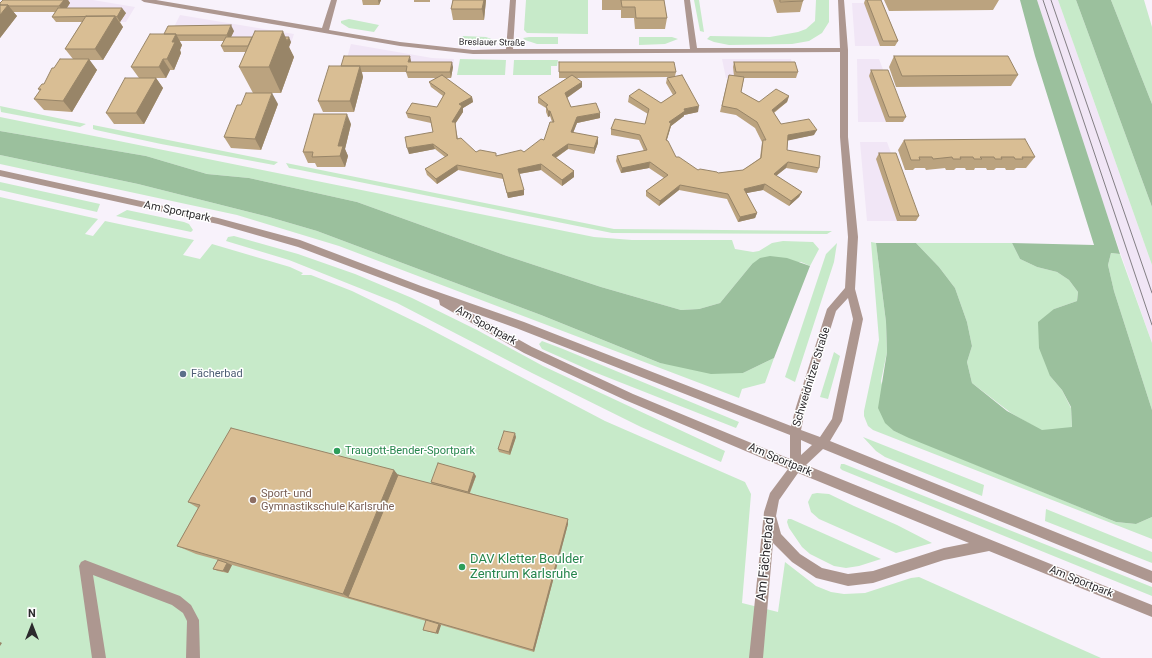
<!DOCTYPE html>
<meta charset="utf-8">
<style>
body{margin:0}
#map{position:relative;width:1152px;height:658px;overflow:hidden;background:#f8f2fb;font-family:Roboto,sans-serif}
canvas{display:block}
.north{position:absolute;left:12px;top:606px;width:40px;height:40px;-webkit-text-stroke:3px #fff;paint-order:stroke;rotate:0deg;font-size:11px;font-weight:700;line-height:16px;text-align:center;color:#2c2a2d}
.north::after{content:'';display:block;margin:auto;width:14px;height:18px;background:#2c2a2d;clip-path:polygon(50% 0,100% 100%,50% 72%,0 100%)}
</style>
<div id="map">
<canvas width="1152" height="658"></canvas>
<div class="north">N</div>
</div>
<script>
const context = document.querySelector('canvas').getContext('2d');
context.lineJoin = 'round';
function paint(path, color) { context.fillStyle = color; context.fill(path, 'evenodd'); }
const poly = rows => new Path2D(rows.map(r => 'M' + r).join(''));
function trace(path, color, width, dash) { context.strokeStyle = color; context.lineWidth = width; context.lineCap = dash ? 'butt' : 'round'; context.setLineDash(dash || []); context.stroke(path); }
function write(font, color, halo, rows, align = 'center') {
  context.font = font + ' Roboto,sans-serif'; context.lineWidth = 3; context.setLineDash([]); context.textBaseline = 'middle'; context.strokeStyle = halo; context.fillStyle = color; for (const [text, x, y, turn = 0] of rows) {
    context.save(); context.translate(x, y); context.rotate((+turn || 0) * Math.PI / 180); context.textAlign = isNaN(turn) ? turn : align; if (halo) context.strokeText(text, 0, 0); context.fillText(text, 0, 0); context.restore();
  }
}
const built = poly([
 [7,0,93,0,135,7,126,22,56,22,63,12,0,12],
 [1037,0,1058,0,1152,265,1152,343,1089,163],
 [852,3,878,3,895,46,855,46],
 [180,15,294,34,288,52,224,52,229,41,167,41],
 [351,44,432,58,454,59,451,78,408,78,409,72,343,72],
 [722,59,791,59,796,78,726,78],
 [857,59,879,59,903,122,858,122],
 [860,142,887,142,916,221,867,221]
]);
const green = poly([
 [526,0,588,0,588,34,527,33,524,30],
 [694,0,699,0,704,32,700,31],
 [816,0,829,0,829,22,822,33,809,41,792,44,729,45,714,42,707,39,710,36,770,37,798,32,806,29,815,21],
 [1058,0,1076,0,1152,207,1152,265],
 [1111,0,1144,0,1152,27,1152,104],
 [349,19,379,25,374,32,349,28,341,23,341,21],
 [463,36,486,37,494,40,480,44,460,44],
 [529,37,558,37,558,44,537,44,525,40,523,38],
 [639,37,672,37,678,39,665,44,639,45],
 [460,59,506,60,505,75,457,75],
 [514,60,558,60,557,66,551,66,551,75,513,75],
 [0,106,86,124,80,127,1,112],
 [0,117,594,237,632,240,732,240,735,249,753,252,759,251,772,243,783,241,813,242,819,249,810,266,801,262,752,264,720,303,699,309,681,310,601,287,507,256,357,202,249,178,207,174,146,156,0,131],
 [93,125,278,162,274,165,161,144,96,130,93,129],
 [0,155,138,184,269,217,317,231,541,315,660,363,743,373,774,358,765,383,742,389,739,398,339,246,237,215,0,164],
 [286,163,614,229,832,231,827,234,612,233,295,169,289,168],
 [0,182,100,204,97,212,0,190],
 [0,197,98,219,85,234,93,236,105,221,194,240,183,255,200,259,212,244,290,267,303,273,301,275,311,275,352,291,424,326,605,421,745,482,751,494,742,603,778,612,785,562,816,586,831,592,844,594,865,593,911,578,919,577,1101,658,0,658],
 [127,210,184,222,189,224,193,230,191,232,116,216],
 [234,236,298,254,355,274,412,298,477,330,543,366,725,451,721,462,641,427,532,373,397,303,289,260,226,241,228,237],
 [871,242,876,243,886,322,887,352,881,381,894,431,1116,522,1136,524,1152,517,1152,539,873,430,868,426,864,416,864,411,879,340],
 [837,243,834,262,795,382,785,377,826,254],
 [916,243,1012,243,1020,259,1037,267,1057,272,1069,280,1078,292,1077,301,1054,309,1050,376,1062,390,1071,408,1072,428,1042,431,1011,413,972,383,967,362,972,346,967,322,955,288,939,267],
 [1111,253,1120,254,1152,343,1152,410,1114,291,1108,265],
 [542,341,563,349,739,422,736,428,589,370,542,349,539,344],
 [834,352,840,356,828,399,820,397],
 [863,437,984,485,982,496,885,457,876,451],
 [841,464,844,464,1152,587,1152,596,842,470,840,468],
 [817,493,829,494,854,506,897,525,932,543,896,553,819,519,811,512,808,502,812,494],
 [1046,509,1152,552,1152,563,1045,521],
 [788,519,791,519,881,559,859,566,846,568,834,566,810,554,802,547,789,528,787,522]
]);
const forest = poly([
 [1020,0,1037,0,1120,254,1111,253,1108,265,1114,291,1152,410,1152,517,1136,524,1116,522,909,438,894,431,885,423,878,408,887,352,886,322,876,243,916,243,939,267,955,288,967,322,972,346,967,362,972,383,1007,411,1042,430,1072,427,1071,407,1062,390,1050,376,1039,348,1038,322,1054,309,1077,301,1078,292,1069,280,1057,272,1037,267,1020,259,1012,243,1094,245,1035,56],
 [1076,0,1111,0,1152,104,1152,207],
 [0,131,146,156,207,174,249,178,357,202,507,256,601,287,681,310,699,309,720,303,752,264,760,258,770,256,787,258,810,266,774,358,743,373,711,374,660,363,541,315,317,231,269,217,138,184,0,155]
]);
const minor = poly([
 [141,0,156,0,322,28,331,0,337,0,329,30,400,42,473,50,506,49,510,0,516,0,513,49,690,49,684,0,690,0,697,48,840,48,838,0,844,0,848,50,848,137,858,237,855,289,863,319,842,421,830,441,1152,571,1152,583,823,449,806,465,1152,605,1152,617,989,551,944,560,873,583,848,586,816,578,792,562,773,543,763,658,749,658,764,512,770,493,788,469,625,400,524,353,440,305,439,300,298,247,218,224,0,176,0,170,218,218,300,240,421,286,524,322,791,426,796,407,827,309,845,288,848,237,840,137,840,52,473,54,400,46,144,2,141,0],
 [848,298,853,319,832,419,820,437,801,430,806,407,836,311,848,298],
 [466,310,516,328,790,435,790,459,633,394,532,347,466,310],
 [801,440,812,445,801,455,801,440],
 [798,473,969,543,944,548,873,571,848,574,822,568,800,554,781,534,776,516,779,500,798,473],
 [85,560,180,596,191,605,199,620,200,658,186,658,187,621,183,613,172,605,93,575,106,658,92,658,79,566,81,562,85,560]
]);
const tram = poly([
 [1043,0,1152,325],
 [1051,0,1152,293]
]);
const wall = poly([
 [3,0,68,0,70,3,67,8,126,13,120,22,123,27,103,60,89,60,97,70,72,112,44,110,34,99,40,91,38,89,44,84,54,68,73,59,65,49,82,22,56,22,52,17,55,12,13,12,17,16,0,38,0,3],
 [362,0,381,0,379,5,363,5],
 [414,0,430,0,430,2,414,2],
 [453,0,486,0,484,20,453,20,451,9],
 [602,0,664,0,667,18,665,29,635,29,634,18,621,18,621,10,602,10],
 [773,0,803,0,803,1,800,12,777,13],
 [865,0,881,0,898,41,895,46,880,46,864,3],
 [884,0,999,0,993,10,889,11],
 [234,31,231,37,285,37,291,42,289,47,294,57,281,93,253,93,239,67,246,52,224,52,221,46,224,41,179,41,182,45,180,50,181,53,174,70,170,70,166,78,156,78,163,88,144,124,114,124,106,113,139,78,131,67,164,34],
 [894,56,1018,75,1011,86,896,87,889,67],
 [411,61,411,62,453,67,451,78,446,78,472,97,473,102,463,108,463,112,455,124,458,139,476,152,496,156,524,152,544,140,552,122,550,116,548,117,546,112,546,108,538,103,538,97,567,78,559,78,559,62,676,72,675,76,698,112,684,115,684,116,671,126,667,140,676,157,698,170,718,173,743,170,760,158,762,142,755,128,736,115,720,112,729,75,734,76,733,67,734,62,798,72,796,78,744,78,741,92,759,102,789,96,787,102,774,113,781,124,814,135,788,140,787,150,819,168,817,173,786,168,776,176,802,192,799,197,789,206,763,190,746,193,757,213,755,218,738,222,727,199,679,190,659,206,646,196,646,191,664,178,649,168,621,173,616,161,617,156,644,151,639,140,611,135,611,129,645,124,648,114,628,102,629,96,661,103,673,95,666,83,667,78,669,77,576,78,582,87,567,98,571,107,600,118,577,123,573,133,598,137,598,143,594,154,568,149,556,158,574,171,574,177,562,186,541,170,519,174,524,190,524,195,508,198,503,179,458,170,437,184,427,175,425,169,445,157,435,149,409,154,433,132,431,123,408,118,406,113,437,107,443,96,431,87,429,82,436,78,408,78,406,72,362,72,363,77,354,112,323,112,318,101,341,66],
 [871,70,906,117,903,122,886,122,869,76],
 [278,104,261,150,231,148,224,137],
 [351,124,345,149,348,156,345,167,317,167,315,163,308,163,303,152],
 [904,140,1035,157,1026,168,1016,168,1014,170,1006,170,1005,168,996,168,994,170,987,170,986,168,975,168,974,170,966,170,965,168,956,168,954,170,946,170,945,168,926,170,925,168,915,168,913,170,905,170,898,150],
 [879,153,919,216,916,221,897,221,876,159],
 [516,437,510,455,499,452,498,449],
 [398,475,432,484,431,482,476,476,470,493,568,524,534,652,441,625,438,634,423,630,426,621,229,564,232,565,228,573,218,571,213,569,218,560,196,554,177,546,198,508,188,502]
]);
const shadedWall = poly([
 [64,0,68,0,70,3,64,12,59,6],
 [378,0,381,0,379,5],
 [484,0,486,0,484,20,482,9],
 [8,5,17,16,0,38,0,15],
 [122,8,126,13,120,22,117,17],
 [115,16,123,27,103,60,95,49],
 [231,25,234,31,229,41,227,35],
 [283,31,287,41,289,37,291,42,289,47,294,57,281,93,269,67],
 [176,34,182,45,180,50,181,53,174,70,167,59,172,42],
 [410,56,411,61,410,68,408,62],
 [89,59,97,70,72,112,63,101],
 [163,59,170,70,166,78,159,67],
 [452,62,453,67,451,78,450,72],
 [360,66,363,77,354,112,350,101],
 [156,78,163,88,144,124,136,113],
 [582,82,582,87,565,99,565,93],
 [272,93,278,104,261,150,255,139],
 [789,96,787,102,770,115,772,110],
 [472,97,473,102,463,108,463,112,455,124,452,122,459,104],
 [699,106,698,112,684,115,684,116,671,126,665,145,669,122,684,109],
 [548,111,550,111,550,116,548,117],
 [600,113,600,118,577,123,571,138,571,132,577,117],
 [347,114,351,124,345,149,348,156,345,167,340,156,338,146],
 [817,130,814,135,786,141,788,135],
 [598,137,598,143,594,154,594,148],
 [433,144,435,149,409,154,407,148],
 [568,144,568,149,552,160,552,155],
 [650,162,649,168,621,173,622,168],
 [788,162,786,168,772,179,774,174],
 [541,164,541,170,518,174,518,169],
 [457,165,458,170,437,184,436,179],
 [574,171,574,177,562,186,562,180],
 [765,184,763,190,742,194,744,189],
 [680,185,679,190,659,206,660,201],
 [524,190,524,195,508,198,507,193],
 [802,192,799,197,789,206,791,201],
 [757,213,755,218,738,222,740,217],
 [515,433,516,437,510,455,509,452],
 [394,470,403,481,348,597,343,594],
 [474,473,476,476,469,494,468,492],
 [568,519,568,524,534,652,533,650],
 [227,563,232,565,228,573,223,571],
 [439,624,441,625,438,634,436,633],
 [0,642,2,643,0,646]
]);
const building = poly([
 [3,0,64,0,59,6,9,6,8,5,0,5,0,3,3,0],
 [453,0,484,0,482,9,451,9,453,0],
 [621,0,664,0,667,18,636,18,635,7,622,7,621,0],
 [780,0,803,0,803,1,780,2,780,0],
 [867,0,881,0,898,41,883,41,867,0],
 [0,5,8,5,0,15,0,5],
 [58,8,122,8,117,17,115,16,52,17,58,8],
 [86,16,115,16,95,49,65,49,86,16],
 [231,25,227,35,176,35,176,34,164,34,168,26,231,25],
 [255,31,283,31,269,67,239,67,255,31],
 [150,34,176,34,172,42,175,42,167,59,163,59,159,67,131,67,150,34],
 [226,37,252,37,248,46,221,46,226,37],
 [285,37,289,37,287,41,285,37],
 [344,56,410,56,408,62,452,62,450,72,406,72,407,66,341,66,344,56],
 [894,56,1008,56,1018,75,902,76,894,56],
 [60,59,89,59,63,101,34,99,41,89,38,89,42,84,44,84,52,68,54,68,60,59],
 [559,62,674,62,676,72,559,72,559,62],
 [734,62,795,62,798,72,736,72,734,62],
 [329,66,360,66,350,101,318,101,329,66],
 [871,70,888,70,906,117,889,117,871,70],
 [442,75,472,97,459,104,462,106,452,122,455,122,457,139,461,138,476,152,480,150,496,153,496,156,521,150,524,152,541,139,544,140,550,122,554,122,550,111,548,111,546,106,548,105,538,97,572,75,582,82,565,93,571,107,596,103,600,113,577,117,571,132,598,137,594,148,568,144,552,155,574,171,562,180,541,164,518,169,524,190,507,193,502,174,457,165,436,179,425,169,448,155,433,144,407,148,405,137,433,132,430,117,406,113,412,103,437,107,445,93,429,82,442,75],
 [682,75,699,106,684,109,685,111,669,122,671,123,666,140,668,141,676,157,679,157,698,170,700,169,717,172,718,173,743,170,761,158,763,140,766,140,757,122,737,109,722,106,729,75,744,77,741,92,759,102,776,89,789,96,772,110,781,124,809,119,817,130,788,135,787,150,820,156,819,168,788,162,774,174,802,192,791,201,765,184,744,189,757,213,740,217,728,194,680,185,660,201,646,191,668,175,650,162,622,168,617,156,647,150,640,135,611,129,615,119,645,124,649,109,629,96,639,89,661,103,676,93,667,78,682,75],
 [125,78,156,78,136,113,106,113,125,78],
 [246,93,272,93,255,139,224,137,237,105,241,105,246,93],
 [314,114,347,114,338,146,343,146,340,156,312,157,313,152,303,152,314,114],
 [1025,139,1035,157,1022,157,1023,159,1015,159,1014,157,1001,157,1002,159,995,159,994,157,980,157,982,159,974,159,973,157,960,157,961,159,953,159,952,157,933,159,932,157,919,157,920,160,911,160,904,140,1025,139],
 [879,153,896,153,919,216,900,216,879,153],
 [231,428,394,470,343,594,177,546,200,505,188,502,231,428],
 [504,431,515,433,509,452,498,449,504,431],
 [438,463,474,473,468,492,431,482,438,463],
 [398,475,568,519,533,650,348,597,398,475],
 [218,560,227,563,223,571,213,569,218,560],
 [426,620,439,624,436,633,423,630,426,620]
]);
const markers = [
 [183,374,4,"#5c6f8a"],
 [337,451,4,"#2e9e5b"],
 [253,500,4,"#8d6e63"],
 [462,567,4,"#2e9e5b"]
];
const farStreetnames = [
 ["Breslauer Straße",492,43,1]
];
const streetNames = [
 ["Am Sportpark",177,212,12],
 ["Am Sportpark",486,326,29],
 ["Schweidnitzer Straße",812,377,-73],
 ["Am Sportpark",780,460,23],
 ["Am Sportpark",1081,582,22]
];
const serviceNames = [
 ["Fächerbad",191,374]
];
const leisureNames = [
 ["Traugott-Bender-Sportpark",345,451]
];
const educationNames = [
 ["Sport- und",261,494],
 ["Gymnastikschule Karlsruhe",261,507]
];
const nearStreetnames = [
 ["Am Fächerbad",766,559,-84]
];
const nearLeisurenames = [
 ["DAV Kletter Boulder",470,560],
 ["Zentrum Karlsruhe",470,575]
];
paint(built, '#f1e6f6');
paint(green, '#c7eac9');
paint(forest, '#9bc09d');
paint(minor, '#ad9790');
trace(tram, '#827e83', 1);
paint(wall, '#bba37f');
paint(shadedWall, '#988568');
paint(building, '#d9be94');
trace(building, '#988568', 1);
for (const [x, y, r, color] of markers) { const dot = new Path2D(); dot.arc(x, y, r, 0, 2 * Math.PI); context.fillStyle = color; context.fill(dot); trace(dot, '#fff', 1.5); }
write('9px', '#2c2a2d', '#fff', farStreetnames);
write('11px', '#2c2a2d', '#fff', streetNames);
write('11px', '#4e5e75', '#fff', serviceNames, 'left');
write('11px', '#27864d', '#fff', leisureNames, 'left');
write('11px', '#785e54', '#fff', educationNames, 'left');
write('13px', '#2c2a2d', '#fff', nearStreetnames);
write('13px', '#27864d', '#fff', nearLeisurenames, 'left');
</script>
